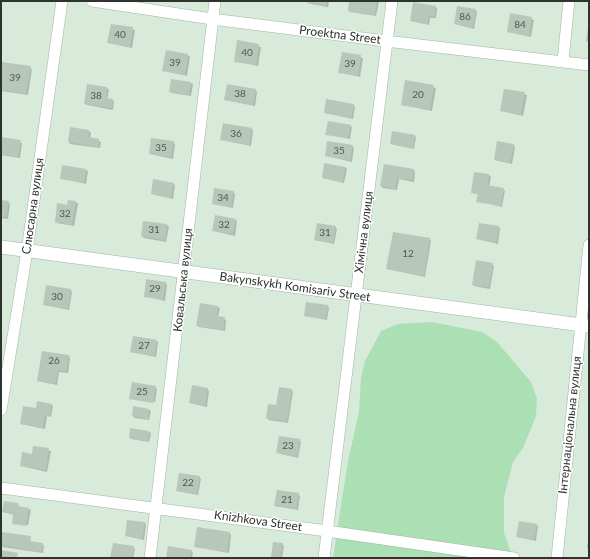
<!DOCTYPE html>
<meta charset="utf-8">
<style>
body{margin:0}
#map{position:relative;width:590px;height:559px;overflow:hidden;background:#d8eada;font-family:Lato,sans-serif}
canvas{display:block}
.frame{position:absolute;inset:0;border:2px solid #2d342e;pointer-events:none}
</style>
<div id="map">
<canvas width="590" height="559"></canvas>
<div class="frame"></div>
</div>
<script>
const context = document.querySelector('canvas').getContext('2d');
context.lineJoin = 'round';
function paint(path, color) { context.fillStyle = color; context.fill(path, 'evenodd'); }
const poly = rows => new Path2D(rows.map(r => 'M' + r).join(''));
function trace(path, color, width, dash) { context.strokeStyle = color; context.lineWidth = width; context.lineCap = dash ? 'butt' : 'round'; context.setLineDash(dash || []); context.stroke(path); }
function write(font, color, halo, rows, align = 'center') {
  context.font = font + ' Lato,sans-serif'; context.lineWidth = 3; context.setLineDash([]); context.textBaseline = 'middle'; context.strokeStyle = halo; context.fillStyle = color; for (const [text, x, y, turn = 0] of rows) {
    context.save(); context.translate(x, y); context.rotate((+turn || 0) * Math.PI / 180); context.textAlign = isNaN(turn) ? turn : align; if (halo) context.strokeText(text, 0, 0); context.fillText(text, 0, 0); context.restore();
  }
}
const green = poly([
 [432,322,482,332,497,342,531,382,537,399,536,416,523,448,513,462,504,497,504,533,513,558,333,558,348,461,359,412,361,378,365,361,381,331,398,324]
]);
const shadow = poly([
 [308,1,329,1,328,7,310,4],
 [350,1,379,1,376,16,351,12,349,11],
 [435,7,437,8,436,18,430,18,429,25,411,21],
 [475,10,477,12,474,29,455,24],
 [511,14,534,20,531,37,508,32],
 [111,25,135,30,132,48,109,43],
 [238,42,261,47,258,66,235,61],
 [167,51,190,56,187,76,164,71],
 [343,53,363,58,360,77,339,72],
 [1,63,32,69,28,95,1,91],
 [172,80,191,83,193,84,191,96,172,93,170,91],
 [406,81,436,88,432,111,402,105],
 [88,85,107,88,109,90,107,99,114,101,113,110,87,105,85,104],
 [255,90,257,92,255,106,225,100],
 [505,90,527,95,523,116,501,111],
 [353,105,355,107,353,119,325,113],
 [350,126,352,127,350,139,326,134],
 [71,128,89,131,91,133,90,139,101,142,100,148,70,144,69,142],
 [252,129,253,130,251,146,221,140],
 [414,136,416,137,414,149,391,144],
 [1,138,22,143,20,158,1,155],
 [173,142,175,144,173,159,150,154],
 [513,145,515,147,512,164,495,160],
 [352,146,354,148,352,162,326,156],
 [385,165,413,170,415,172,414,182,399,179,397,190,383,188,381,186],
 [345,167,347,169,344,183,323,178],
 [86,170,88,171,86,184,61,178],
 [475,173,489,175,491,177,489,186,505,191,502,207,477,201,479,195,472,192],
 [173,184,175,185,173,199,152,194],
 [233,192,235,194,233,208,213,204],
 [1,201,10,204,8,219,1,218],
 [76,202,78,204,74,226,57,223,56,221,68,206],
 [235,220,237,221,235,236,214,231],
 [144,222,167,225,169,227,166,242,144,238,142,236],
 [335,227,337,229,334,244,315,240],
 [499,227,500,229,498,244,477,239],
 [429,239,431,241,425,277,387,269],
 [492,264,494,266,490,289,474,286,473,284],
 [166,283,167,285,165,301,145,296],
 [71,290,72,292,69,310,44,305],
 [327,306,329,308,327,320,305,316],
 [218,307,220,308,218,317,226,320,225,331,199,327,198,325],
 [156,341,158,342,156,357,131,352],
 [69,356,70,358,68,373,59,372,57,385,38,381],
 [155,387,157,389,155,402,131,398],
 [207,389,209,391,207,407,190,403],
 [292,390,293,392,288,423,269,420,267,418],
 [51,405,53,406,51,417,47,416,45,429,21,424,36,409],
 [134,407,149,410,151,411,149,420,135,418,133,416],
 [131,429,149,432,151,433,149,442,131,439,130,438],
 [299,440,301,442,298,458,277,453],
 [34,447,51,451,47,472,21,466,33,455],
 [199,477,201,479,198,495,177,491],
 [298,494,300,496,298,510,275,506],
 [18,504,19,507,31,510,28,525,13,523,14,515,3,512],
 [145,523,146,525,144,540,126,536],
 [537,525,538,526,536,541,517,537],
 [3,533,30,537,31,542,44,545,43,553,3,547,1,545],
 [230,533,231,535,229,553,195,547],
 [589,537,589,549,587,547],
 [282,544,284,546,282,558,272,558],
 [133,547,135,549,133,558,111,558],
 [191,551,193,553,192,558,167,558]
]);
const building = poly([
 [307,1,327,1,326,6,307,3],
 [349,1,377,1,375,15,348,11],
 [413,2,436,6,434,17,429,16,427,24,410,21],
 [457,6,476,9,473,28,454,24],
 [510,13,532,17,529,36,507,32],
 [111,24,133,27,130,47,107,43],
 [588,28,589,28,589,42,586,41],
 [237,40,259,44,256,65,234,62],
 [166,50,188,54,185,75,162,71],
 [342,52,361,55,358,76,338,73],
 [1,62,31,66,26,94,1,90],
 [171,79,191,82,189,95,169,92],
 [405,80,434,85,430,110,401,105],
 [87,84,107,87,106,98,113,99,112,108,84,104],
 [227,84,256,89,253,105,224,100],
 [504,89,525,92,521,115,500,111],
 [326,99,354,104,351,118,324,113],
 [328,121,351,125,348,138,325,135],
 [223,123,252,128,249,145,220,140],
 [70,127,89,130,88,137,99,139,98,147,68,142],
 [392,131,415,135,413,148,390,144],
 [1,137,21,140,18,157,1,154],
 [151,138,174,141,171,157,149,154],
 [327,141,353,145,350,160,325,156],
 [497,141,514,144,510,163,494,160],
 [324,163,345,167,343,182,322,178],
 [384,164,414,169,412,180,397,178,395,189,380,186],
 [62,165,86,169,84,183,60,179],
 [474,172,489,174,487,185,504,188,501,206,476,202,478,194,471,193],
 [153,179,174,183,171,198,151,194],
 [214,188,234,191,231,207,212,204],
 [1,200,9,201,6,217,1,217],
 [68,200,76,201,72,225,55,222,57,203,67,205],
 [215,215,236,219,233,234,212,231],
 [143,221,167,224,165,240,141,236],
 [317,223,336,226,333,243,314,240],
 [479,223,499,226,496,243,476,239],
 [393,232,430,238,424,276,386,269],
 [476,260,493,263,489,287,472,285],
 [146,279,166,282,163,300,144,297],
 [46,285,71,289,68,309,43,305],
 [306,302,328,305,326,319,304,316],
 [200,303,218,306,217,316,225,317,223,330,196,326],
 [133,336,157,340,154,356,130,352],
 [42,351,69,355,66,372,58,370,55,384,37,381],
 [132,382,156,386,153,403,129,399],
 [192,385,208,388,205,406,189,403],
 [279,387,292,389,287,422,266,418,268,404,276,405],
 [37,401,52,404,50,416,45,415,43,428,20,424,23,406,36,408],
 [133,406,149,409,148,419,132,416],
 [130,428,149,431,148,441,129,438],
 [279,436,300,439,297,457,276,453],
 [33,446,49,448,46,470,20,466,22,452,32,454],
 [179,473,200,476,197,494,176,491],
 [277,490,299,493,296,509,274,506],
 [4,501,18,503,18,506,29,508,26,526,12,524,13,514,2,512],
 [127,520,145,522,142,539,125,536],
 [519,521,537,524,534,540,516,537],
 [197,527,230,532,227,552,194,547],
 [2,532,31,536,30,541,43,543,41,552,1,545],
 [273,542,283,543,280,558,271,558],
 [113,543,134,546,132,558,110,558],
 [168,546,192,550,190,558,166,558],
 [1,550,18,553,17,558,1,558]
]);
const minor = poly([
 [92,1,212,19,386,41,589,65],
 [563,61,569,1],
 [1,410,27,251,62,1],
 [1,488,327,531,514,558],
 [150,558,215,1],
 [324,558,392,1],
 [557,558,589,245]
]);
const tertiary = poly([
 [1,247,589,326]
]);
const numberNames = [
 ["86",465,17],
 ["84",520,25],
 ["40",120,35],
 ["40",247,53],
 ["39",175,63],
 ["39",350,64],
 ["39",15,78],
 ["38",240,94],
 ["20",418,95],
 ["38",96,96],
 ["36",236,134],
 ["35",161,148],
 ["35",339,151],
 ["34",223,198],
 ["32",65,214],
 ["32",224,225],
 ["31",154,230],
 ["31",325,233],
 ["12",408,254],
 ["29",155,289],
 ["30",57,297],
 ["27",144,346],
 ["26",54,361],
 ["25",142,392],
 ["23",288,446],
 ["22",188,483],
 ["21",287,500]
];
const streetNames = [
 ["Proektna Street",340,35,7],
 ["Слюсарна вулиця",33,206,-82],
 ["Хімічна вулиця",364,232,-83],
 ["Ковальська вулиця",183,280,-84],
 ["Bakynskykh Komisariv Street",295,287,8],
 ["Інтернаціональна вулиця",570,425,-84],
 ["Knizhkova Street",258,521,8]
];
paint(green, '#aae0b3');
paint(shadow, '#0003');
paint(building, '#b7c8ba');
trace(minor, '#a2b3a4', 12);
trace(tertiary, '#a2b3a4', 14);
trace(minor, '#fff', 11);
trace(tertiary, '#fff', 13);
write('10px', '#505951', null, numberNames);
write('12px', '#2d342e', '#fff', streetNames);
</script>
